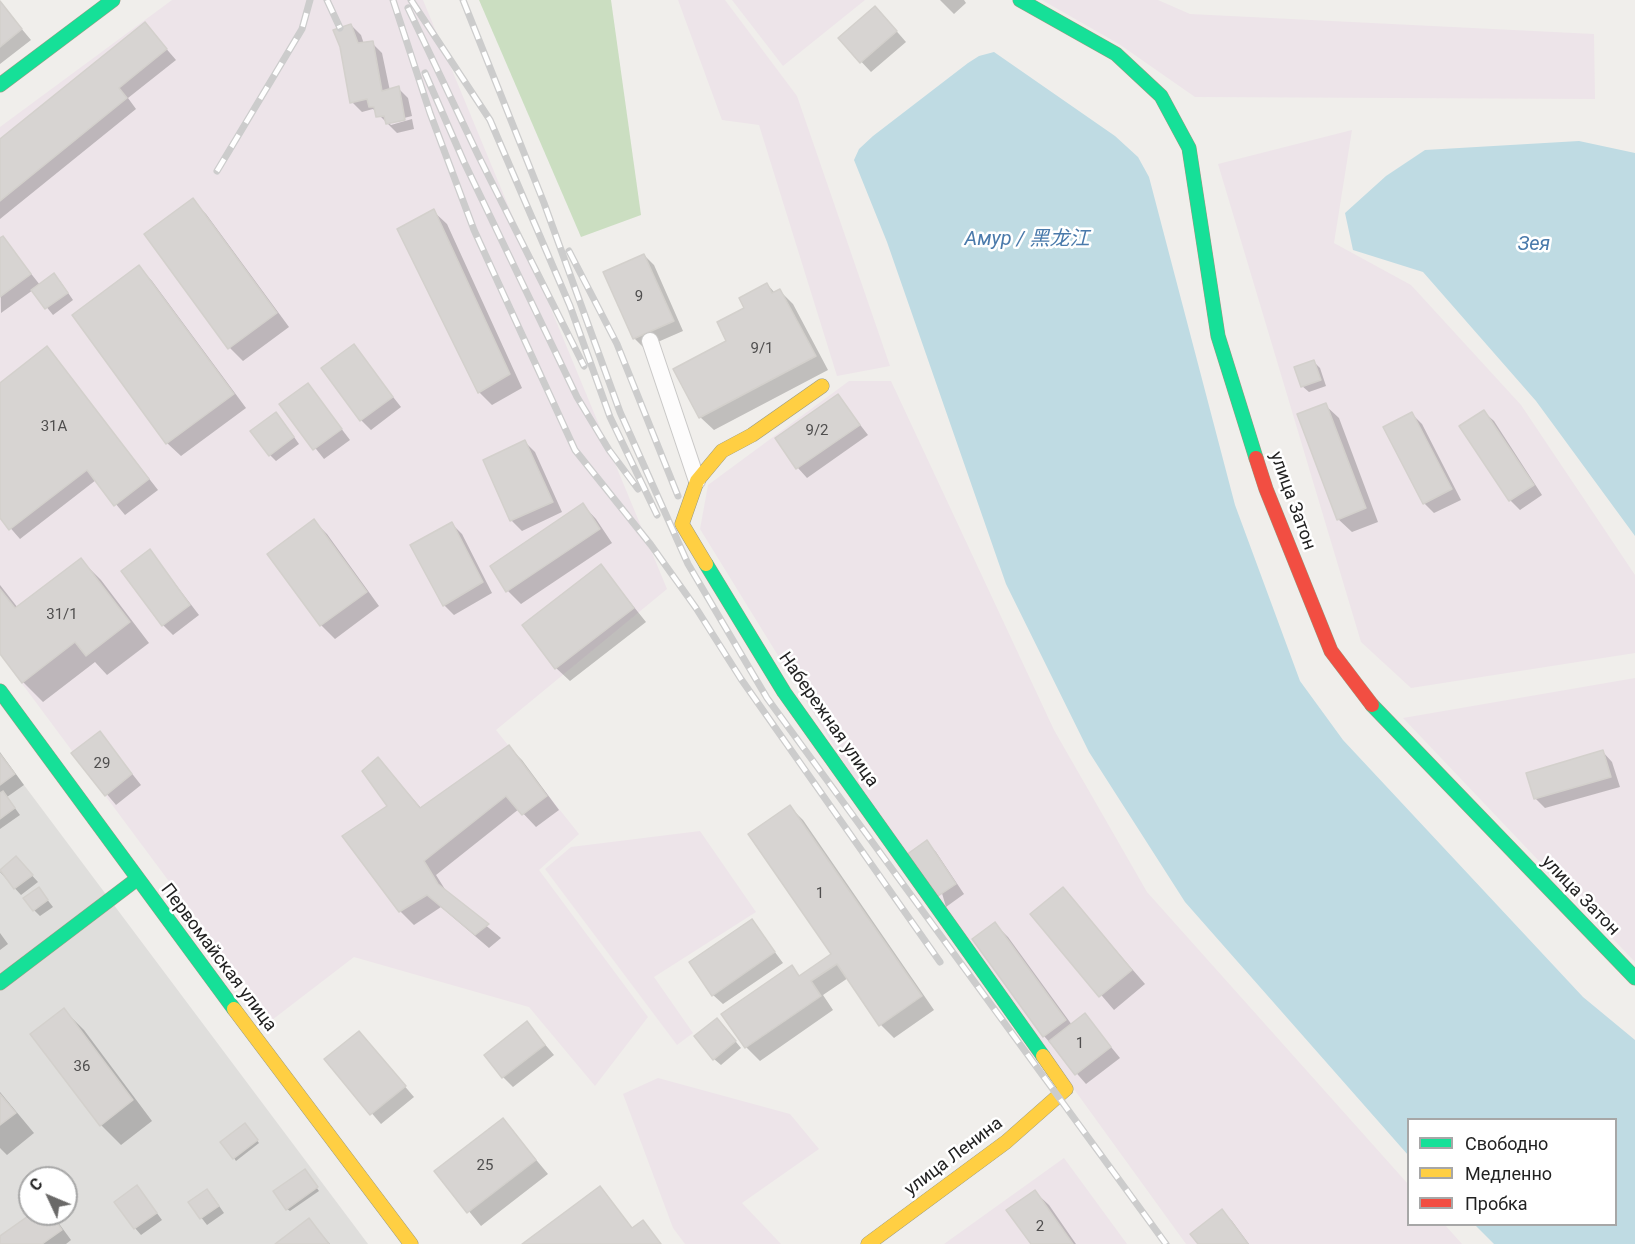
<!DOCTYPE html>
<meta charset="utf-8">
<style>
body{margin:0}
#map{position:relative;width:1635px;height:1244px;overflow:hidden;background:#f0eeeb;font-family:Roboto,sans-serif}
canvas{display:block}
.legend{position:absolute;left:1407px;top:1118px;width:210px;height:108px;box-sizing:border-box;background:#fff;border:2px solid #a7a7a7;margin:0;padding:8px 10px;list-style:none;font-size:18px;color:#222}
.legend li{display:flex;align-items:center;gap:12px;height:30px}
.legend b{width:30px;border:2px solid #a7a7a7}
.north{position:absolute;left:18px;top:1166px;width:60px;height:60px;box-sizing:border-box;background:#fff;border:2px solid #a7a7a7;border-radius:50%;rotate:314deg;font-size:16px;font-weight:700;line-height:24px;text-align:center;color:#222}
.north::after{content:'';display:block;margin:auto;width:21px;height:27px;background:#6a6968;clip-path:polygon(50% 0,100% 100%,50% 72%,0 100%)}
</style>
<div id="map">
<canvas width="1635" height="1244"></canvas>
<ul class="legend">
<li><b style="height:8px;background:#16e098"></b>Свободно</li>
<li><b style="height:8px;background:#ffcf43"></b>Медленно</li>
<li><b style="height:8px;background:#f24e42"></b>Пробка</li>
</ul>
<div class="north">С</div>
</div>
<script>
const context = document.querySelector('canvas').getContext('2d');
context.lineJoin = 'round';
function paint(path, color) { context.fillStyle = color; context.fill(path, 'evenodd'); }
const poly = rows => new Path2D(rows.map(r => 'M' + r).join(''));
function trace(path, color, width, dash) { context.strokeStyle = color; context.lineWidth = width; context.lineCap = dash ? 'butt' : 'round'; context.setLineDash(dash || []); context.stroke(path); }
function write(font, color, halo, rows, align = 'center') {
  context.font = font + ' Roboto,"Noto Sans SC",sans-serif'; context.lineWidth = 5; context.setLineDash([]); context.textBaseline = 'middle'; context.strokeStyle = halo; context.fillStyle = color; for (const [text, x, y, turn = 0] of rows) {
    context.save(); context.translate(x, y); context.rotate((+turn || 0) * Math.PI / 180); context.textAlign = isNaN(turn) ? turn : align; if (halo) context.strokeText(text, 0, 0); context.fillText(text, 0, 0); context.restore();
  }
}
const residential = poly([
 [0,753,368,1244,0,1244],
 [30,1178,66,1178,66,1214,30,1214]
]);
const industrial = poly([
 [172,0,423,0,667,589,496,730,579,834,539,870,648,1017,595,1086,529,1007,354,957,272,1020,0,654,0,127],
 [678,0,725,0,797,96,890,366,837,376,759,125,722,120],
 [732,0,865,0,783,66],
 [1042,0,1158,0,1190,14,1594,34,1595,99,1195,97,1119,44],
 [1352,130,1334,243,1411,285,1521,405,1635,575,1635,653,1411,688,1361,642,1218,164],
 [849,381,891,381,1054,730,1147,892,1408,1184,1408,1224,1445,1225,1462,1244,1186,1244,880,821,700,529,708,485],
 [1635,678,1635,962,1403,718],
 [700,831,756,912,654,977,693,1033,677,1045,545,869,571,847],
 [658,1078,790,1114,819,1149,742,1203,781,1244,685,1244,673,1228,623,1094],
 [1064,1158,1127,1244,944,1244]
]);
const forest = poly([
 [479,0,611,0,641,215,581,237]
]);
const water = poly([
 [994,52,1115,136,1138,157,1149,177,1235,505,1300,681,1343,740,1583,997,1635,1040,1635,1244,1494,1244,1475,1225,1616,1224,1616,1120,1408,1120,1408,1155,1185,902,1089,752,1006,584,887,242,854,160,859,149,873,136,968,63,979,56],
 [1579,141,1635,153,1635,536,1536,401,1423,272,1353,250,1345,213,1386,176,1425,150]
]);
const shadow = poly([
 [940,0,964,0,966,3,954,14],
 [0,3,31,40,0,64],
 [885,18,906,42,871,72,840,39],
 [145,24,176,60,128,98,136,109,0,219,0,141],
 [351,25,361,35,364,44,372,43,382,53,390,91,398,88,408,98,412,116,388,122,391,125,412,119,414,129,397,133,373,109,362,112,352,102],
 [192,200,206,214,289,327,243,361,230,348,146,234],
 [433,211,447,224,522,388,492,405,479,392],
 [3,238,40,285,60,281,73,300,53,315,33,290,1,313,0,240],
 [644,255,654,265,683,331,644,348,635,339,605,273],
 [139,267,152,281,246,408,181,456,167,443],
 [767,284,775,293,780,291,793,304,828,370,714,430,700,417,728,342,746,309],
 [353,346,401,407,371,430,361,420],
 [47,348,158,490,125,515,96,480,20,539,0,516,0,385],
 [1313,361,1320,368,1326,386,1309,392,1302,386],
 [308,385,350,440,324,459,281,405],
 [838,396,868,435,807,478,798,468],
 [1325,405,1339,418,1378,522,1352,532,1338,519],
 [1484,412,1494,421,1542,495,1520,510,1510,500],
 [1412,414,1422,424,1461,500,1434,513,1424,503],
 [282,420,299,444,276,461,270,455],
 [525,442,535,452,562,512,522,531,512,521,485,460],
 [583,505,596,519,612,543,521,604,508,591],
 [314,521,327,534,379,606,335,639,321,625,269,554],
 [452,524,462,534,492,593,454,615,444,605],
 [150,551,199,615,173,635,163,625],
 [81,560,101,580,149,643,107,675,95,662,43,702,23,682,0,651,0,585,18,608],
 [601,566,646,622,570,681,556,668],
 [100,733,141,785,116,805,73,754],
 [509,747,522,760,559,810,536,827,519,809,436,875,448,894,501,938,489,948,441,907,414,925,400,911,389,807,378,759,421,808],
 [0,752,24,785,7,797,20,815,0,829],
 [1603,752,1612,762,1620,787,1545,808,1535,798],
 [790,807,803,820,934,1010,894,1038,881,1025,848,978,823,995,833,1010,760,1061,746,1047,723,1014,791,967,800,977,833,954],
 [927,842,936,852,964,894,946,907],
 [16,858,38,882,21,895,0,872],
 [39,889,53,907,40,916,34,910],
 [1063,889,1145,984,1114,1010,1032,914],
 [752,921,783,963,723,1004,713,995],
 [995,924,1008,937,1072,1025,1085,1015,1120,1058,1086,1084,1044,1036],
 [0,933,8,944,0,950],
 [64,1010,84,1030,152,1121,121,1145,101,1125],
 [527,1023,554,1055,513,1087,503,1077],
 [723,1026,741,1048,721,1065,714,1059],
 [359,1033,414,1097,381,1124,326,1060],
 [0,1092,34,1133,7,1155,0,1148],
 [503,1120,548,1174,481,1226,437,1172],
 [247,1128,259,1143,236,1161,234,1158],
 [307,1174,319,1191,290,1211,287,1209],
 [1035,1192,1049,1205,1076,1244,1033,1244],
 [143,1194,162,1220,141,1235,135,1228],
 [213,1197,224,1213,207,1225,190,1203],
 [1222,1211,1232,1221,1249,1244,1200,1244],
 [33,1214,52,1214,71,1240,66,1244,0,1244,0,1238],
 [309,1220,330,1244,278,1244]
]);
const building = poly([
 [0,1,22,29,0,47,0,1],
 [875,6,897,31,860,63,838,38,875,6],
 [145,22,167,49,119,88,127,98,0,201,0,139,145,22],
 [351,24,358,43,373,41,382,91,399,86,405,120,386,124,384,116,376,117,374,107,369,107,367,99,350,103,340,47,333,30,351,24],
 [193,198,277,313,228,349,144,234,193,198],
 [434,209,510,374,478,393,397,229,434,209],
 [3,236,31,274,0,297,0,238,3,236],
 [644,254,674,321,633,339,603,272,644,254],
 [139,265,234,394,166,444,72,315,139,265],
 [54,273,68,293,45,309,31,290,54,273],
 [767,283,772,293,780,289,816,356,699,418,673,369,726,341,717,322,744,308,739,298,767,283],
 [354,344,393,397,360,421,321,368,354,344],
 [47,346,149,479,114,506,87,470,9,530,0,518,0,383,47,346],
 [1314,360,1321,380,1301,387,1294,367,1314,360],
 [308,383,342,429,313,450,279,404,308,383],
 [838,394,860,425,796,469,775,438,838,394],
 [1326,403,1366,508,1337,520,1297,414,1326,403],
 [1484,410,1534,485,1509,501,1459,426,1484,410],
 [276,412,294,437,269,456,250,431,276,412],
 [1412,412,1452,489,1423,504,1383,427,1412,412],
 [525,440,553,502,510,521,483,460,525,440],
 [583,503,600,529,506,592,490,566,583,503],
 [314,519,367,592,320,626,267,554,314,519],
 [452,522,483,582,443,606,410,545,452,522],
 [150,549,190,605,162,626,121,571,150,549],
 [81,558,130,622,86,656,75,642,22,683,0,654,0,589,15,608,81,558],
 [601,564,634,608,555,669,522,625,601,564],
 [100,731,132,774,105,796,71,753,100,731],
 [509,745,547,796,522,815,506,796,424,861,438,884,489,924,475,935,427,895,399,912,342,836,387,806,362,771,378,757,420,808,509,745],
 [1603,750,1611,777,1534,799,1526,773,1603,750],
 [0,754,15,774,0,785,0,754],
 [3,791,15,808,0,819,0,793,3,791],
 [790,805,922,996,879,1026,837,964,811,981,821,996,745,1048,721,1014,792,965,799,976,831,954,748,834,790,805],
 [927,840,956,884,935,898,906,855,927,840],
 [16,856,33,875,14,889,0,870,16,856],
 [39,887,48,900,33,911,23,898,39,887],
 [1063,887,1132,970,1099,997,1030,914,1063,887],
 [752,919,775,952,712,996,689,962,752,919],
 [995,922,1066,1020,1043,1037,972,939,995,922],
 [64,1008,133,1100,100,1126,30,1034,64,1008],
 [1085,1013,1111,1047,1075,1075,1049,1041,1085,1013],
 [717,1018,736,1041,713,1060,694,1036,717,1018],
 [527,1021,545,1045,502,1078,484,1055,527,1021],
 [359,1031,406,1086,370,1115,324,1059,359,1031],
 [0,1094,16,1113,0,1125,0,1094],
 [503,1118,536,1160,467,1213,434,1171,503,1118],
 [245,1123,258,1140,233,1159,220,1142,245,1123],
 [305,1169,318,1187,286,1210,273,1191,305,1169],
 [137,1185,157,1213,134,1229,114,1202,137,1185],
 [600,1186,632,1228,643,1220,661,1244,522,1244,600,1186],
 [207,1189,219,1206,200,1219,188,1202,207,1189],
 [1035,1190,1073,1244,1031,1244,1006,1210,1035,1190],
 [1222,1209,1248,1244,1198,1244,1190,1234,1222,1209],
 [31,1214,51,1214,62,1230,42,1244,0,1244,0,1236,31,1214],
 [309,1218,329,1244,275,1244,309,1218]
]);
const street = poly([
 [650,341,697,481]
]);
const fast = poly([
 [1020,0,1116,54,1161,96,1189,148,1218,336,1256,458],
 [0,85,113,0],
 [706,564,784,692,1043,1056],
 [0,691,234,1009],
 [1372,705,1635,978],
 [0,983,137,879]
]);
const slow = poly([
 [706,564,682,524,697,481,722,451,752,435,822,386],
 [234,1009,411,1244],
 [868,1244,1006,1142,1066,1089,1043,1056]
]);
const jam = poly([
 [1256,458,1266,489,1331,651,1372,705]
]);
const rail = poly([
 [327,0,340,28],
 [393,0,430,113,474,230,575,450,651,545,696,608,741,679,940,962],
 [411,0,490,120,570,306,610,417,657,515],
 [463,0,544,203,620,412,688,564,767,698,1166,1244],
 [408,8,478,155,584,366],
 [425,73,464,162,577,397,609,450,638,489],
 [217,171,302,29,310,0],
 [569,251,617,344,678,496]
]);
const numberNames = [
 ["9",639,297],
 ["9/1",762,349],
 ["31А",54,427],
 ["9/2",817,431],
 ["31/1",62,615],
 ["29",102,764],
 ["1",820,894],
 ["1",1080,1044],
 ["36",82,1067],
 ["25",485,1166],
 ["2",1040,1227]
];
const streetNames = [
 ["улица Затон",1292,501,70],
 ["Набережная улица",828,720,55],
 ["улица Затон",1580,896,46],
 ["Первомайская улица",218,958,53],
 ["улица Ленина",954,1157,-37]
];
const waterNames = [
 ["Амур / 黑龙江",1027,240],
 ["Зея",1534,245]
];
paint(residential, '#dfdedc');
paint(industrial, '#ede4e9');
paint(forest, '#cbdec1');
paint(water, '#bfdbe3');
paint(shadow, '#0003');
paint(building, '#d7d4d2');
trace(building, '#d3d0cc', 1.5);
trace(street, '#c9c8c7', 18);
trace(fast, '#999a82', 15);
trace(slow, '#999a82', 15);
trace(jam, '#999a82', 15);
trace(street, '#fdfcfc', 16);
trace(fast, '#16e098', 14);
trace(slow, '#ffcf43', 14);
trace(jam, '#f24e42', 14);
trace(rail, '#ccc', 7);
trace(rail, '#fff', 4.5, [14]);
write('15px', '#4f4e4e', null, numberNames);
write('18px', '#222', '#fff', streetNames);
write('italic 20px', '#4a7aab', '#fff', waterNames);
</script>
